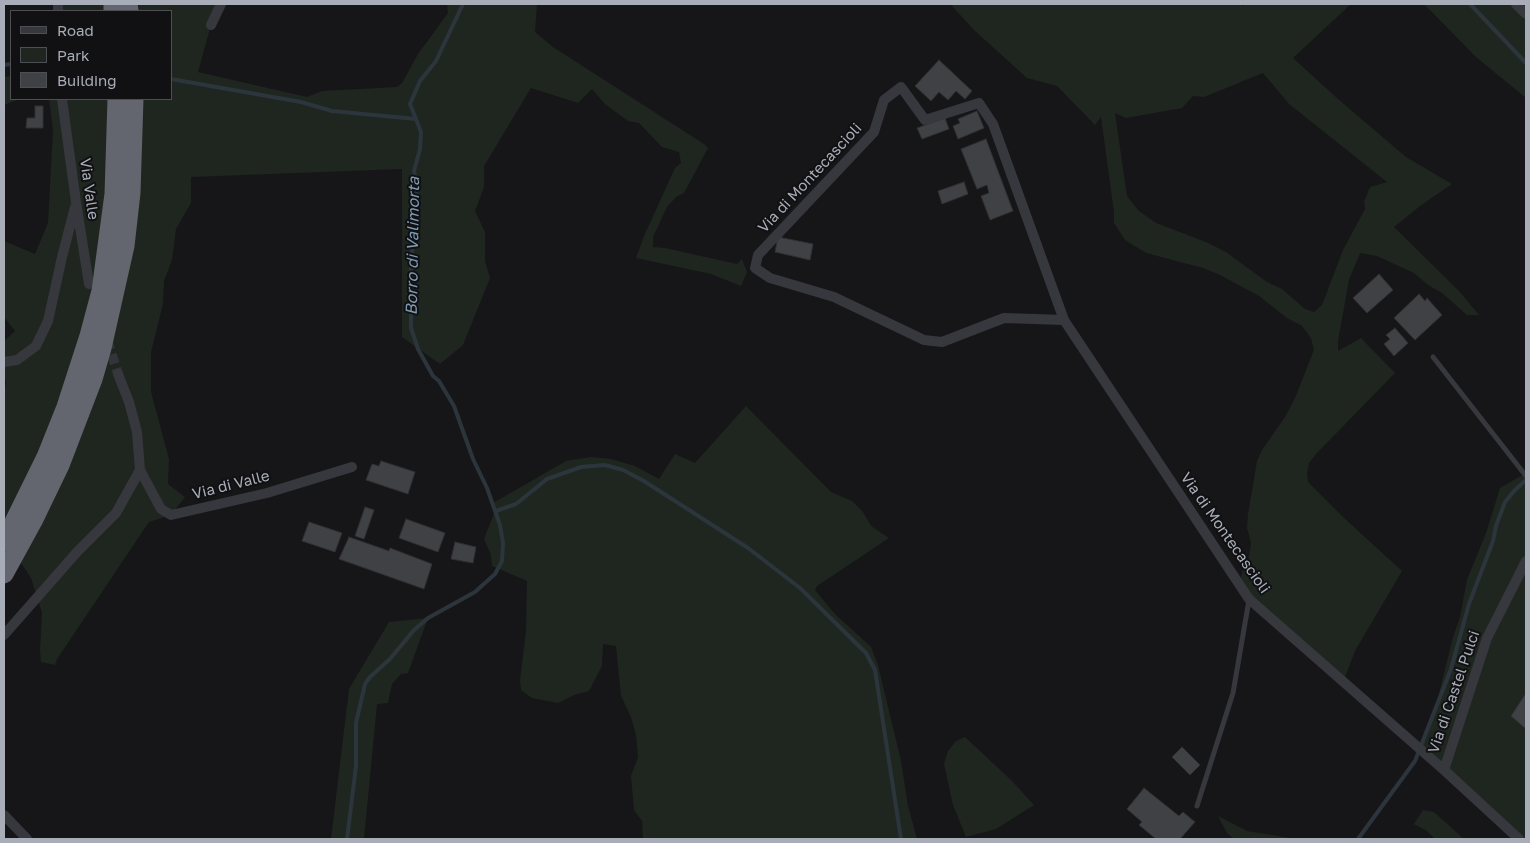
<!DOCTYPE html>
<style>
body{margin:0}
#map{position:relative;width:1530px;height:843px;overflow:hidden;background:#161618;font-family:"Golos Text",sans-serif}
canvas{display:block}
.frame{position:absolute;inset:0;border:5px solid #a8adb8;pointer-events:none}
.legend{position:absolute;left:10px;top:10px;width:162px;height:90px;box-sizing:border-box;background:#111113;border:1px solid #4d4f55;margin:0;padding:6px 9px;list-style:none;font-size:15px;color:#a8adb8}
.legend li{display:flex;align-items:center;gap:10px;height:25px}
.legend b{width:25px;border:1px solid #4d4f55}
</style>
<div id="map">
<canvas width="1530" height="843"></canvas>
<div class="frame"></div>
<ul class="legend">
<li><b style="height:6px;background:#37383d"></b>Road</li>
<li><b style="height:14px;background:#1e261f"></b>Park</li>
<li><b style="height:14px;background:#404145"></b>Building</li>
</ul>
</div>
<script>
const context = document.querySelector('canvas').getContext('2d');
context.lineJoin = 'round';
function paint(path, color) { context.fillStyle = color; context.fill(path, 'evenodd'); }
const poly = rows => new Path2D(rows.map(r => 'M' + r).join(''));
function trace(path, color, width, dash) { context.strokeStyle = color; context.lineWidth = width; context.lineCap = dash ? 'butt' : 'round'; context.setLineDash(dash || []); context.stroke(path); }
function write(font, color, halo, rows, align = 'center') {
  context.font = font + ' "Golos Text",sans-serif'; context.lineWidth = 4; context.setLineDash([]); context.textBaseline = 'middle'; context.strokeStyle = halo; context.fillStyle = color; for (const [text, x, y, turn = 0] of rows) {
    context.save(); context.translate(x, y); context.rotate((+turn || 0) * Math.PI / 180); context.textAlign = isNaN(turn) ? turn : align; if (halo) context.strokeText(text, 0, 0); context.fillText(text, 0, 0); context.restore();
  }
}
const green = poly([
 [58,4,113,4,113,11,58,11],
 [128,4,221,4,211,25,198,72,307,97,322,91,397,87,402,83,418,54,448,13,447,4,537,4,535,32,553,47,704,144,708,148,684,193,676,197,667,207,653,237,653,247,665,248,737,264,742,259,747,272,741,286,711,274,636,258,644,236,675,168,681,163,679,152,662,147,639,123,628,121,605,104,592,89,578,103,531,88,484,166,484,187,475,211,485,232,485,261,490,278,463,345,440,364,402,337,402,169,191,177,191,203,176,229,172,260,164,281,163,304,151,352,151,392,169,459,168,484,185,497,171,515,149,522,57,659,55,665,41,662,40,650,42,613,31,578,15,554,60,465,134,99,171,99,171,11,129,11],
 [954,4,1239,4,1243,6,1245,4,1351,4,1293,58,1338,99,1406,157,1452,184,1420,206,1394,227,1460,292,1479,315,1467,315,1442,293,1428,285,1414,273,1377,256,1360,253,1349,280,1338,341,1338,351,1361,338,1395,373,1316,454,1309,463,1307,473,1308,482,1343,517,1402,571,1355,651,1343,682,1239,585,1243,570,1248,563,1251,543,1247,528,1248,514,1257,461,1262,450,1285,417,1295,398,1314,350,1311,338,1302,326,1287,318,1259,296,1220,275,1203,268,1146,253,1125,240,1114,223,1114,212,1101,117,1095,125,1057,86,1027,78,975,31,952,6],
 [1263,73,1289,104,1387,182,1370,187,1364,202,1365,209,1343,250,1322,305,1314,312,1305,309,1282,289,1267,282,1226,252,1206,242,1156,223,1138,210,1127,196,1115,113,1126,118,1182,108,1193,96,1204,97],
 [1424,4,1516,4,1526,14,1526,98,1476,57],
 [11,76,11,99,20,99,4,105,4,77],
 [49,99,117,99,101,291,4,542,4,391,6,383,4,372,4,341,15,331,4,317,4,241,35,254,48,223,53,130],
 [746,406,831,492,852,501,863,512,871,526,889,538,817,586,815,590,835,614,871,647,878,665,901,761,908,806,917,839,643,839,642,821,634,810,631,776,638,757,636,735,631,717,621,696,616,646,603,644,602,666,589,691,574,695,558,703,532,698,521,690,520,680,526,631,527,581,492,566,491,555,484,539,495,511,493,503,566,461,591,457,611,459,635,466,659,479,675,454,695,463],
 [1526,473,1526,839,1519,839,1420,749,1433,718,1453,637,1460,617,1467,580,1486,533,1500,488],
 [428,618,408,673,401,674,392,684,388,703,377,704,364,839,331,839,349,689,389,622],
 [965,737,1011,780,1034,805,996,829,966,837,953,805,944,764,948,751,956,741],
 [1423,810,1434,812,1464,839,1435,839,1427,831,1414,824],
 [1218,816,1247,831,1297,839,1234,839,1227,833]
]);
const stream = poly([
 [1470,4,1526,63],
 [4,65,11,64],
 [171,79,301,102,332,111,416,119],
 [496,511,516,504,547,479,581,467,605,465,623,470,644,481,748,548,800,588,866,653,875,670,901,839],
 [347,839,356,766,356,723,365,684,370,677,390,659,414,630,428,618,475,592,495,574,502,561,503,543,500,525,487,488,473,459,454,406,439,381,433,376,418,349,411,328,411,266,417,185,414,171,420,149,421,132,410,104,420,81,436,61,463,4],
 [1358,839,1415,761,1451,669,1469,604,1493,541,1496,526,1505,502,1515,490,1526,480]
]);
const building = poly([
 [939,60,972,91,965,99,956,91,948,100,939,92,931,101,915,86,939,60],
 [35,106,43,106,43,128,26,128,27,118,35,118,35,106],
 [977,111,984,128,958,139,953,126,960,123,958,119,977,111],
 [945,118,949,129,922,139,917,128,945,118],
 [986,139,1013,211,990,220,981,196,989,193,987,185,977,189,961,149,986,139],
 [964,182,968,194,942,204,938,191,964,182],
 [778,237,813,244,810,260,775,252,778,237],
 [1379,274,1393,290,1367,313,1353,298,1379,274],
 [1419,294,1425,301,1427,298,1442,315,1415,340,1394,318,1419,294],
 [1395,328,1408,343,1394,356,1384,344,1390,339,1386,335,1395,328],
 [381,461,415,472,408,494,366,480,372,464,379,466,381,461],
 [365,507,374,510,364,539,355,536,365,507],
 [406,519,445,533,438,552,399,538,406,519],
 [309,522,342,533,335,552,302,541,309,522],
 [349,537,389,551,390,548,432,564,424,589,339,559,349,537],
 [455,542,476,547,473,563,451,559,455,542],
 [1526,693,1526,729,1511,716,1526,693],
 [1182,747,1200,765,1190,775,1172,757,1182,747],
 [1144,788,1179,816,1183,812,1195,822,1180,839,1156,839,1139,825,1142,822,1127,809,1144,788]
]);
const streetTunnel = poly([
 [107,340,118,374]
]);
const lane = poly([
 [1433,357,1526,476],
 [1197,806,1233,693,1249,600]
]);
const street = poly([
 [58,4,58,11],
 [1516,4,1526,14],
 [211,25,221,4],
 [62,99,76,202,89,284],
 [1064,320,1004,318,942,342,924,340,834,297,770,278,755,268,758,255,874,132,884,100,901,87,925,120,979,103,993,124,1064,320,1249,599,1444,770,1519,839],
 [4,362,17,360,36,346,48,321,62,257,75,207],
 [140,470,161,509,171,515,267,493,352,467],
 [4,635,77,552,116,513,140,470,137,432,129,402,118,374],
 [1444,770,1487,638,1526,561],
 [4,815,27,839]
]);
const highway = poly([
 [113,4,113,11],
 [128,4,129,11],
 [4,542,46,457,66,407,89,336,101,291,114,194,117,99],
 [4,574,33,521,60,465,93,379,102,348,125,246,131,193,134,99]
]);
const streetNames = [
 ["Via di Montecascioli",810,178,-47],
 ["Via Valle",89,189,82],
 ["Via di Valle",231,485,-14],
 ["Via di Montecascioli",1225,533,55],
 ["Via di Castel Pulci",1454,692,-71]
];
const waterNames = [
 ["Borro di Valimorta",413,246,-89]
];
paint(green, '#1e261f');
trace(stream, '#2c353c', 4);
paint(building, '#404145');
trace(building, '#303034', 1);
trace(streetTunnel, '#333438', 10, [10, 5]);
trace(lane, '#37383d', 5);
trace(street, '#37383d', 10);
trace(highway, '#63666e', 19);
write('15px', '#a8adb8', '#111113', streetNames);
write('italic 16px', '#7f9bb3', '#111113', waterNames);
</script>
